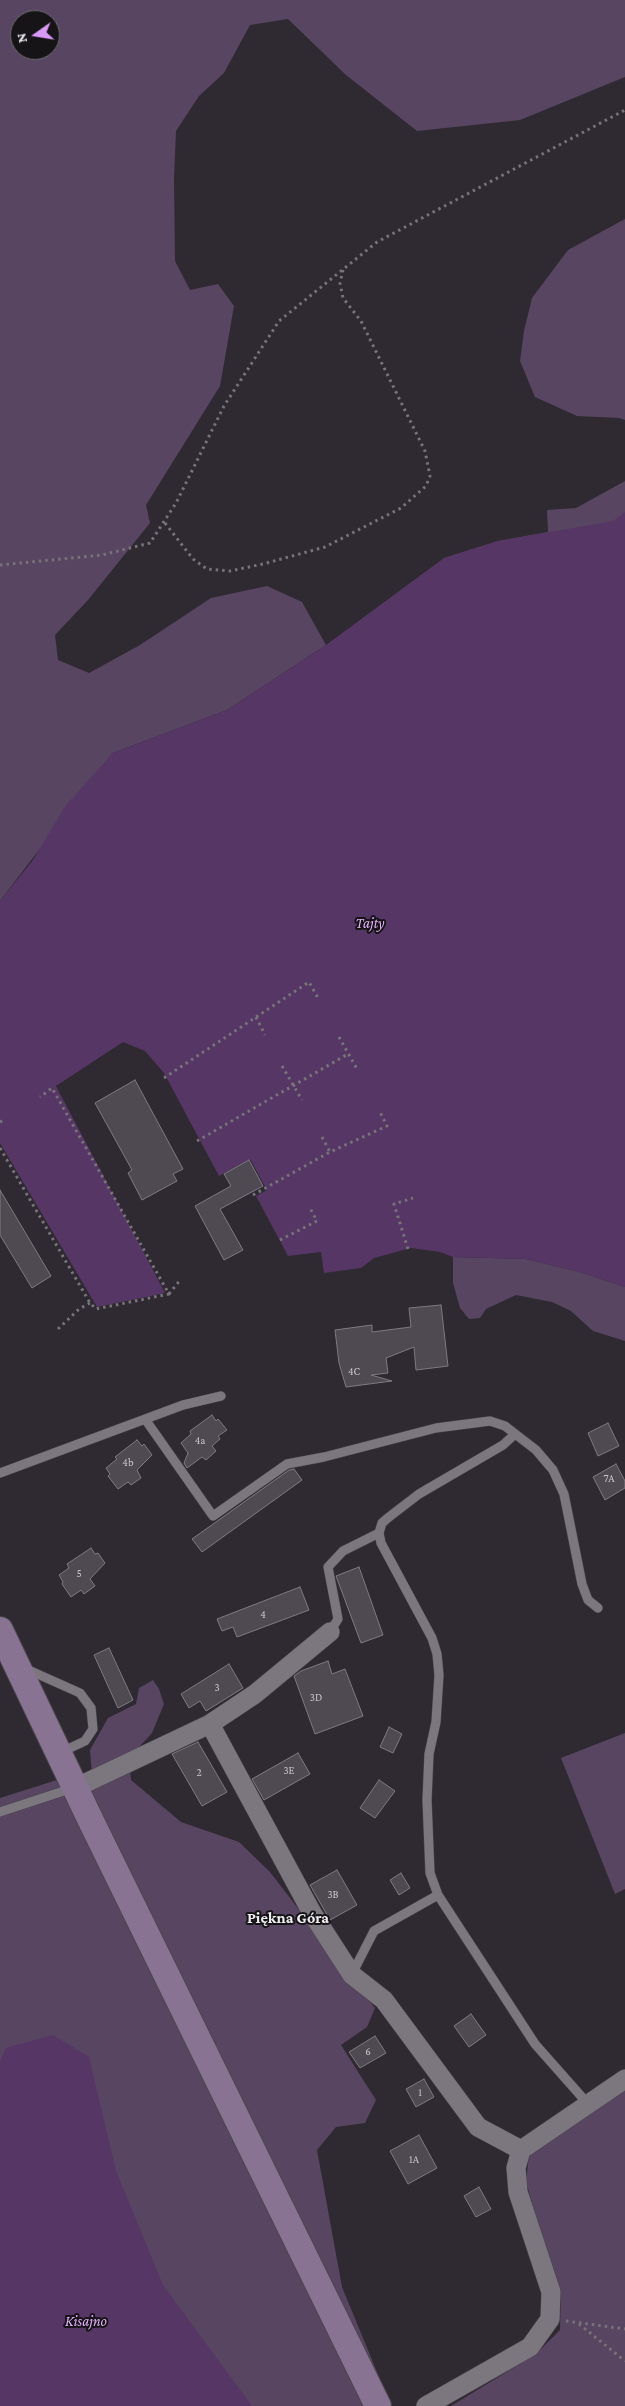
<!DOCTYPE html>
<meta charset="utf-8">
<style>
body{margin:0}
#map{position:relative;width:625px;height:2406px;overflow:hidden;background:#2f2a31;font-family:"Crimson Pro",serif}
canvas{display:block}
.north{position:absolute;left:10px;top:10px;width:50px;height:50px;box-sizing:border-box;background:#161417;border:1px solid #6d6b6e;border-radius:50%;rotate:257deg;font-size:14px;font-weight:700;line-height:20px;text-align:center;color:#f0edf1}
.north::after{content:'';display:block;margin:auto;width:18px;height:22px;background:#d99af7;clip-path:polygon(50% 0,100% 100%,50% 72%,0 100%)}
</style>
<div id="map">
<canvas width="625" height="2406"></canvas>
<div class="north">N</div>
</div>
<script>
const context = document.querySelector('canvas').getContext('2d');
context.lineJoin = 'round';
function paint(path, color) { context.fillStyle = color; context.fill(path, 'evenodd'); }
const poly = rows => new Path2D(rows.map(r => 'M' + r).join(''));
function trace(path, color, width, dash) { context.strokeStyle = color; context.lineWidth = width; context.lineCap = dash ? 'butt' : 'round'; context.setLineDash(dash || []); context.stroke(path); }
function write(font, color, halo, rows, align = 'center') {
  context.font = font + ' "Crimson Pro",serif'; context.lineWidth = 4; context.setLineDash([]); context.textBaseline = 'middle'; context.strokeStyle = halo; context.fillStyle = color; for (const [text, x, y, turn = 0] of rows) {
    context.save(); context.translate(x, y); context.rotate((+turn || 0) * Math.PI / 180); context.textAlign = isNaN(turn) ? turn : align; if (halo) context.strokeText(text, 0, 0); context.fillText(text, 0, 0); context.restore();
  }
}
const green = poly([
 [0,0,625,0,625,77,520,120,417,131,346,75,288,19,250,25,224,73,199,96,176,131,174,178,175,261,190,290,218,284,234,306,220,386,146,505,150,523,88,600,55,635,58,660,89,673,140,645,211,598,267,586,302,602,326,645,227,710,113,753,0,901],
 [20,20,50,20,50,50,20,50],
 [625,219,625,420,619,418,577,416,535,397,520,361,524,331,532,298,568,250],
 [625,481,625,584,444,558,498,541,548,532,547,510,576,508],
 [453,1257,526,1259,580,1272,625,1287,625,1341,593,1331,571,1311,552,1302,516,1295,486,1309,480,1318,469,1319,460,1308,453,1283],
 [153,1680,159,1689,164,1704,152,1733,129,1758,131,1780,181,1822,239,1842,270,1872,375,2008,367,2027,341,2045,376,2100,365,2123,336,2127,317,2150,342,2287,391,2406,176,2406,0,2198,0,1798,57,1780,66,1800,93,1788,90,1750,108,1718,136,1704,139,1688],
 [625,1733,625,1889,615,1894,561,1758],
 [625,2090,625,2406,451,2406,536,2354,560,2330,561,2292,542,2238,526,2182,529,2155]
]);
const water = poly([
 [625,512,625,1287,580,1272,526,1259,453,1257,440,1252,411,1248,374,1258,361,1268,324,1273,321,1252,288,1256,256,1196,267,1190,250,1159,219,1176,164,1073,145,1051,123,1042,56,1086,165,1293,97,1307,0,1143,0,901,33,860,66,805,113,753,227,710,326,645,444,558,498,541,613,521],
 [53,2035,89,2057,116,2171,163,2285,252,2406,0,2406,0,2061,6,2048]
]);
const building = poly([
 [135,1080,183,1169,173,1174,177,1181,142,1200,128,1173,132,1170,95,1103,135,1080],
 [249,1160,263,1186,220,1209,243,1250,224,1260,195,1206,231,1186,224,1174,249,1160],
 [0,1190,51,1276,32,1288,0,1235,0,1190],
 [441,1305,448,1366,416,1370,414,1347,386,1358,388,1373,371,1375,392,1381,346,1387,339,1363,335,1330,372,1325,372,1332,411,1327,409,1308,441,1305],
 [212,1415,216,1421,218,1419,227,1430,218,1436,220,1439,212,1446,216,1451,206,1460,202,1457,187,1468,184,1463,188,1453,181,1443,191,1434,190,1431,212,1415],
 [608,1423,619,1446,598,1456,588,1433,608,1423],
 [137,1440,142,1446,144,1444,152,1455,137,1470,141,1478,131,1485,128,1482,118,1489,108,1476,110,1474,106,1468,117,1459,115,1457,137,1440],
 [616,1464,625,1481,625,1488,605,1500,593,1477,616,1464],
 [294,1469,302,1480,202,1552,192,1539,289,1470,294,1469],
 [91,1548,95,1554,98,1553,105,1563,90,1579,95,1586,84,1594,81,1590,71,1597,62,1584,63,1582,59,1575,69,1568,67,1564,91,1548],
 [359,1567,383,1635,361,1643,336,1576,359,1567],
 [300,1587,309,1610,237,1637,233,1627,222,1631,217,1619,300,1587],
 [109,1648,133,1700,118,1708,94,1655,109,1648],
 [328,1661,332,1674,345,1669,363,1716,315,1734,294,1676,301,1671,328,1661],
 [229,1664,243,1688,206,1711,200,1701,189,1708,181,1694,229,1664],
 [389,1727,402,1734,393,1753,380,1747,389,1727],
 [198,1742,227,1792,202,1806,172,1754,198,1742],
 [298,1753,310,1774,264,1800,252,1779,298,1753],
 [379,1780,395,1791,375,1818,360,1808,379,1780],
 [337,1870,357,1905,330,1920,310,1885,337,1870],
 [401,1873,410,1888,399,1895,390,1880,401,1873],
 [471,2014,486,2035,469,2047,454,2026,471,2014],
 [375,2036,386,2053,360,2068,349,2052,375,2036],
 [424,2079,434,2097,416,2107,406,2089,424,2079],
 [419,2135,437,2168,408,2184,390,2151,419,2135],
 [479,2187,491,2209,476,2217,464,2196,479,2187]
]);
const path = poly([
 [165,523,193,559,207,569,230,571,263,564,325,547,401,508,426,486,430,476,425,451,361,321,343,298,340,283,343,270],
 [0,565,102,555,150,543,176,503,224,406,279,321,377,242,625,110],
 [256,1017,265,1035],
 [339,1037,357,1069],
 [282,1066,302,1100],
 [164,1078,309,982,318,998],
 [0,1122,4,1120],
 [322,1137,330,1152],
 [197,1141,348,1054],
 [0,1148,90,1303,96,1309,169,1294,52,1088,40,1097],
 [253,1195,330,1152,387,1126,379,1110],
 [280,1240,317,1221,310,1208],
 [408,1249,394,1204,413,1198],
 [169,1294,181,1279],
 [58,1329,79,1309,90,1303],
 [566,2321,625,2329],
 [579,2324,625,2361]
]);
const lane = poly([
 [145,1419,213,1516,287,1464,324,1457,436,1428,490,1421,505,1426,536,1450,553,1470,564,1494,582,1584,588,1600,598,1608],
 [515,1434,503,1445,419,1494,389,1517,382,1523,379,1533,381,1543,432,1638,437,1654,439,1675,436,1722,429,1754,427,1800,430,1873,438,1895,535,2044,588,2104],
 [0,1473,183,1405,221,1396],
 [330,1632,338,1619,328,1567,343,1551,379,1533],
 [24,1668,80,1693,91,1708,93,1729,85,1741,70,1748,60,1749],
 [0,1812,73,1788],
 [352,1974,374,1931,438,1895]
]);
const street = poly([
 [210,1724,312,1913,352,1975,384,2000,478,2127,521,2150],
 [75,1788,210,1724,255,1694,330,1632],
 [426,2406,530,2347,550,2319,551,2292,518,2192,516,2168,521,2150,625,2079]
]);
const secondary = poly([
 [0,1630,91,1821,378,2406]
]);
const numberNames = [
 ["4C",354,1372],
 ["4a",200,1441],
 ["4b",128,1463],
 ["7A",609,1479],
 ["5",79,1574],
 ["4",263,1615],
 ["3",217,1688],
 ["3D",316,1698],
 ["3E",289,1771],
 ["2",199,1773],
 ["3B",333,1895],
 ["6",368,2052],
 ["1",420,2093],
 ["1A",414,2160]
];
const waterNames = [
 ["Tajty",370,923],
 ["Kisajno",86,2321]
];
const quarterNames = [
 ["Piękna Góra",288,1918]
];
paint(green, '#584561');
paint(water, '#563665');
paint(building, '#4f4a51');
trace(building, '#7f7a82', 1);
trace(lane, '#4b474d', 10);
trace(street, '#4b474d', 20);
trace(secondary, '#4b474d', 28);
trace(path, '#777379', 3, [2.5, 4]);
trace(lane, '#7c777f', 9);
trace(street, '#7c777f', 19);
trace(secondary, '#887392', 26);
write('11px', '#c8c4c9', null, numberNames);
write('italic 15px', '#e1affa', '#161417', waterNames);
write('bold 16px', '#f0edf1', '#161417', quarterNames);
</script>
